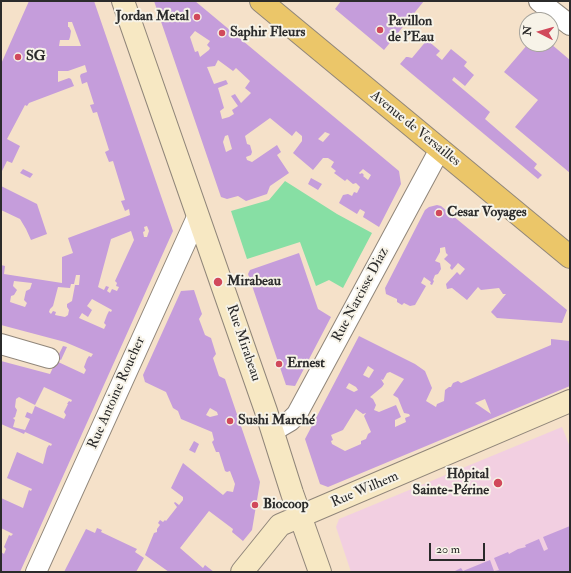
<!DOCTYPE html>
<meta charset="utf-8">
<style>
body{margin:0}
#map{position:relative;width:571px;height:573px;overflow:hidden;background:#f5e1c9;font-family:"IM FELL Double Pica",serif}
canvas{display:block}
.frame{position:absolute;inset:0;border:2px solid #2b2b2b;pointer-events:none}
.north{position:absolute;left:519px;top:12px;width:40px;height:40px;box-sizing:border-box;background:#f7f3e8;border:1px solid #a5a39c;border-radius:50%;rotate:276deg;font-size:11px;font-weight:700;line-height:16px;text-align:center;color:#2b2b2b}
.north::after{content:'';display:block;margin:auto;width:14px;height:18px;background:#d1495b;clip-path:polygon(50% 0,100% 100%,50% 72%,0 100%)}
.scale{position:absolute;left:429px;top:543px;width:56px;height:18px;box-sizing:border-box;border:2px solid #2b2b2b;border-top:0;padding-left:5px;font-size:12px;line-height:14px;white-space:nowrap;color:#2b2b2b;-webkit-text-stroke:3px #f7f3e8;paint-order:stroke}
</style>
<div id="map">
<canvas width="571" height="573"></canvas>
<div class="frame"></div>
<div class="north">N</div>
<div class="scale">20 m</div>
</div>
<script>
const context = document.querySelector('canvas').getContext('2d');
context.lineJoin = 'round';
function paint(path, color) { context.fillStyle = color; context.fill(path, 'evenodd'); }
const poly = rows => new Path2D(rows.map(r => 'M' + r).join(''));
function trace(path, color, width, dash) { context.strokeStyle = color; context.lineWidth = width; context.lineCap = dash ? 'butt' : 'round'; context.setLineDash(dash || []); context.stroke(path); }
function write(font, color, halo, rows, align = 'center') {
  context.font = font + ' "IM FELL Double Pica",serif'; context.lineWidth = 4; context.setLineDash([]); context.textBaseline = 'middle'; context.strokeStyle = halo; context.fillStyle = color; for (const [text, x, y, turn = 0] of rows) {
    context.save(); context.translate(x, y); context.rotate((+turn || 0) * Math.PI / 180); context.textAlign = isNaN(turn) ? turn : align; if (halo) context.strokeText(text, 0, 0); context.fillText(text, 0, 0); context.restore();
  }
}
const built = poly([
 [562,427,570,447,570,572,351,572,336,527,339,519]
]);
const green = poly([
 [285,181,337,214,372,233,343,288,329,280,316,286,300,242,247,259,231,211,269,200]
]);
const building = poly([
 [29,1,94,1,173,231,20,572,1,572,1,552,4,554,6,549,4,547,9,535,11,536,13,534,1,528,1,498,23,508,29,490,31,491,32,489,7,478,17,452,43,464,47,448,49,445,51,446,52,444,25,432,24,434,1,424,1,361,50,374,56,361,84,374,86,370,84,367,87,359,89,356,91,357,93,354,65,342,1,325,1,265,5,266,4,274,62,283,62,257,73,253,68,238,130,215,129,209,125,211,121,201,125,200,113,161,109,162,105,152,109,150,97,112,93,113,90,105,94,104,87,82,82,84,80,76,81,74,87,72,85,65,68,71,58,71,58,82,69,78,71,79,74,86,29,103,27,106,25,105,7,139,20,146,12,163,7,161,2,171,1,171,1,64],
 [68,22,72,22,81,46,59,46,60,40,69,40,70,37,71,31,69,27,68,27],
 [147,226,149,231,147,237,144,237,143,232,145,231,144,227],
 [131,231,134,240,115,281,117,283,116,286,119,287,117,291,112,289,110,293,107,291,109,287,106,286,104,290,98,287,111,239],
 [76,275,80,275,79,285,75,285,72,301,67,304,67,307,69,310,68,315,65,317,55,315,56,312,53,311,51,314,49,312,50,309,53,306,58,287,70,288,71,284,74,284],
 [14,281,32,283,30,289,26,291,24,300,27,303,25,307,10,302,11,296,14,295,17,290,13,286],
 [92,299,112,310,111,312,109,311,107,315,104,323,106,325,104,329,79,318,82,313,88,317,92,310,87,306],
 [44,387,72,400,71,402,69,401,67,404,68,404,64,412,66,415,64,419,35,406,32,414,27,412,25,417,30,419,25,430,13,427,15,420,13,418,15,417,17,410,15,407,16,399,19,397,35,405],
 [154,1,195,1,399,171,401,184,379,227,363,217,365,212,360,209,357,214,339,203,343,195,348,194,352,196,354,192,357,193,360,187,356,183,353,184,347,179,345,181,334,173,336,171,331,167,334,162,328,158,323,158,313,170,293,153,302,141,302,136,296,131,292,136,270,118,245,136,247,144,250,145,252,152,251,155,246,157,247,160,252,162,277,145,281,152,277,155,289,173,270,186,267,194,246,201,238,196,227,199,221,197],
 [195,31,210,41,207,45,210,48,209,50,200,57,198,51,195,52,190,37],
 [218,60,233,71,236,68,250,81,245,88,251,93,241,103,235,94,231,96,238,106,232,110,234,114,229,117,222,119,220,111,224,108,218,88,228,84,226,80,214,84,207,67,215,66],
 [325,132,330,134,323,142,318,139],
 [228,135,232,149,226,152,223,142,225,136],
 [363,169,371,175,368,180,363,176,364,175,362,173,360,174,359,173],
 [341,1,424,1,384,50,335,9],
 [427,40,440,51,436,55,442,60,451,49,467,62,464,66,474,75,465,86,454,77,452,80,490,112,485,119,537,164,534,168,542,175,538,179,400,64,406,57,408,57,412,58],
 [528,44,551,44,570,60,570,173,515,127,538,100,504,72],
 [23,169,33,174,30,178,20,173],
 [311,178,322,184,318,190,308,184],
 [1,186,37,204,47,234,31,240,26,229,20,219,1,210],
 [437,205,441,206,567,310,562,323,497,318,491,312,506,294,503,294,499,288,481,290,478,287,467,300,452,288,447,289,446,284,457,272,460,275,465,269,458,263,452,270,450,268,451,265,444,259,448,255,446,253,445,247,440,248,440,252,435,261,440,263,441,269,438,274,435,275,433,280,434,281,432,285,430,284,431,282,424,277,421,283,426,286,415,305,410,306,404,303,402,305,397,302,397,299,386,294,385,288,425,210,429,207],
 [299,253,318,309,331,317,295,386,286,385,248,274,250,270],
 [194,290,202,314,199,319,205,335,211,338,216,354,213,358,219,376,225,379,260,482,252,530,243,541,232,532,233,529,209,511,180,548,203,568,205,565,214,572,169,572,145,555,154,533,157,532,157,529,160,525,158,523,160,520,163,522,165,520,166,521,177,507,174,503,175,502,179,505,183,500,183,497,171,488,183,463,223,495,227,491,233,492,235,484,230,471,227,472,225,471,219,452,216,452,212,442,214,440,212,432,181,419,178,411,173,408,166,392,145,382,143,375,181,291],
 [210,408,217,412,218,415,210,417,206,415],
 [359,336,415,364,425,371,432,388,426,401,436,407,437,404,444,401,445,390,449,387,451,387,453,383,458,381,461,383,551,345,551,339,570,341,570,386,328,487,320,484,305,439],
 [368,366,374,370,369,378,363,375],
 [390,372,404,379,393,395,398,398,404,413,409,414,410,416,405,418,406,422,395,427,395,420,401,417,396,405,379,412,374,410,376,405,373,399,370,397,382,387,384,384,381,379,383,380,387,373],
 [349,383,356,387,358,390,354,392,346,388],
 [485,399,491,414,475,403],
 [356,409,363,414,366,413,364,416,371,432,368,434,366,439,361,441,361,444,345,451,332,444,331,441,333,440,331,435,343,430],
 [63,346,67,347,61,360,57,358],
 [194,441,199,444,195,453,189,450],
 [570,526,570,572,453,572,461,568,463,571,490,560,494,571,499,570,494,558,508,552,509,554,518,549,526,547,525,545,539,539,544,551,548,549,543,537],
 [97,528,102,530,101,532,137,549,135,552,144,558,136,572,64,572,86,529,95,533]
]);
const street = poly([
 [539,1,570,25],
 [1,344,49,358],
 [273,431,290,421,297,414,440,149],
 [36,572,198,215]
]);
const secondary = poly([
 [123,1,266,411,292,493,320,572],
 [242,572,280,525,570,401]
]);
const primary = poly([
 [261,1,570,257]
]);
const markers = [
 [197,17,4,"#d1495b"],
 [380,30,4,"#d1495b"],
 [222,33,4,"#d1495b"],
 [18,57,4,"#d1495b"],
 [439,213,4,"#d1495b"],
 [218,282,5,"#d1495b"],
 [279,364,4,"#d1495b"],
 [230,421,4,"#d1495b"],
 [498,483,5,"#d1495b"],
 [255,505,4,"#d1495b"]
];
const poiNames = [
 ["Jordan Metal",189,17,"right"],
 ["Pavillon",388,22],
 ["de l'Eau",388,38],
 ["Saphir Fleurs",230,33],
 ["SG",26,57],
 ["Cesar Voyages",447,213],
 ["Mirabeau",227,282],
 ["Ernest",287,364],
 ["Sushi Marché",238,421],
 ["Hôpital",489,475,"right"],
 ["Sainte-Périne",489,491,"right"],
 ["Biocoop",263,505]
];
const streetNames = [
 ["Avenue de Versailles",415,129,39],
 ["Rue Narcisse Diaz",361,295,-62],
 ["Rue Mirabeau",243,343,71],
 ["Rue Antoine Roucher",117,393,-66],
 ["Rue Wilhem",365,490,-23]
];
paint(built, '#f2cfe1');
paint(green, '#87dfa4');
paint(building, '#c59ddb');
trace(street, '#90867a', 22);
trace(secondary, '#90867a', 24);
trace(primary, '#90867a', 24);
trace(street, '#fff', 20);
trace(secondary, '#f7e8c3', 22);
trace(primary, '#ebc669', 22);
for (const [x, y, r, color] of markers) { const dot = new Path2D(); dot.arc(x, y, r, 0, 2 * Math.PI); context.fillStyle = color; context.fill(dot); trace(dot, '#f7f3e8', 1.5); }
write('bold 14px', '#2b2b2b', '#f7f3e8', poiNames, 'left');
write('14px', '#2b2b2b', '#f7f3e8', streetNames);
</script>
